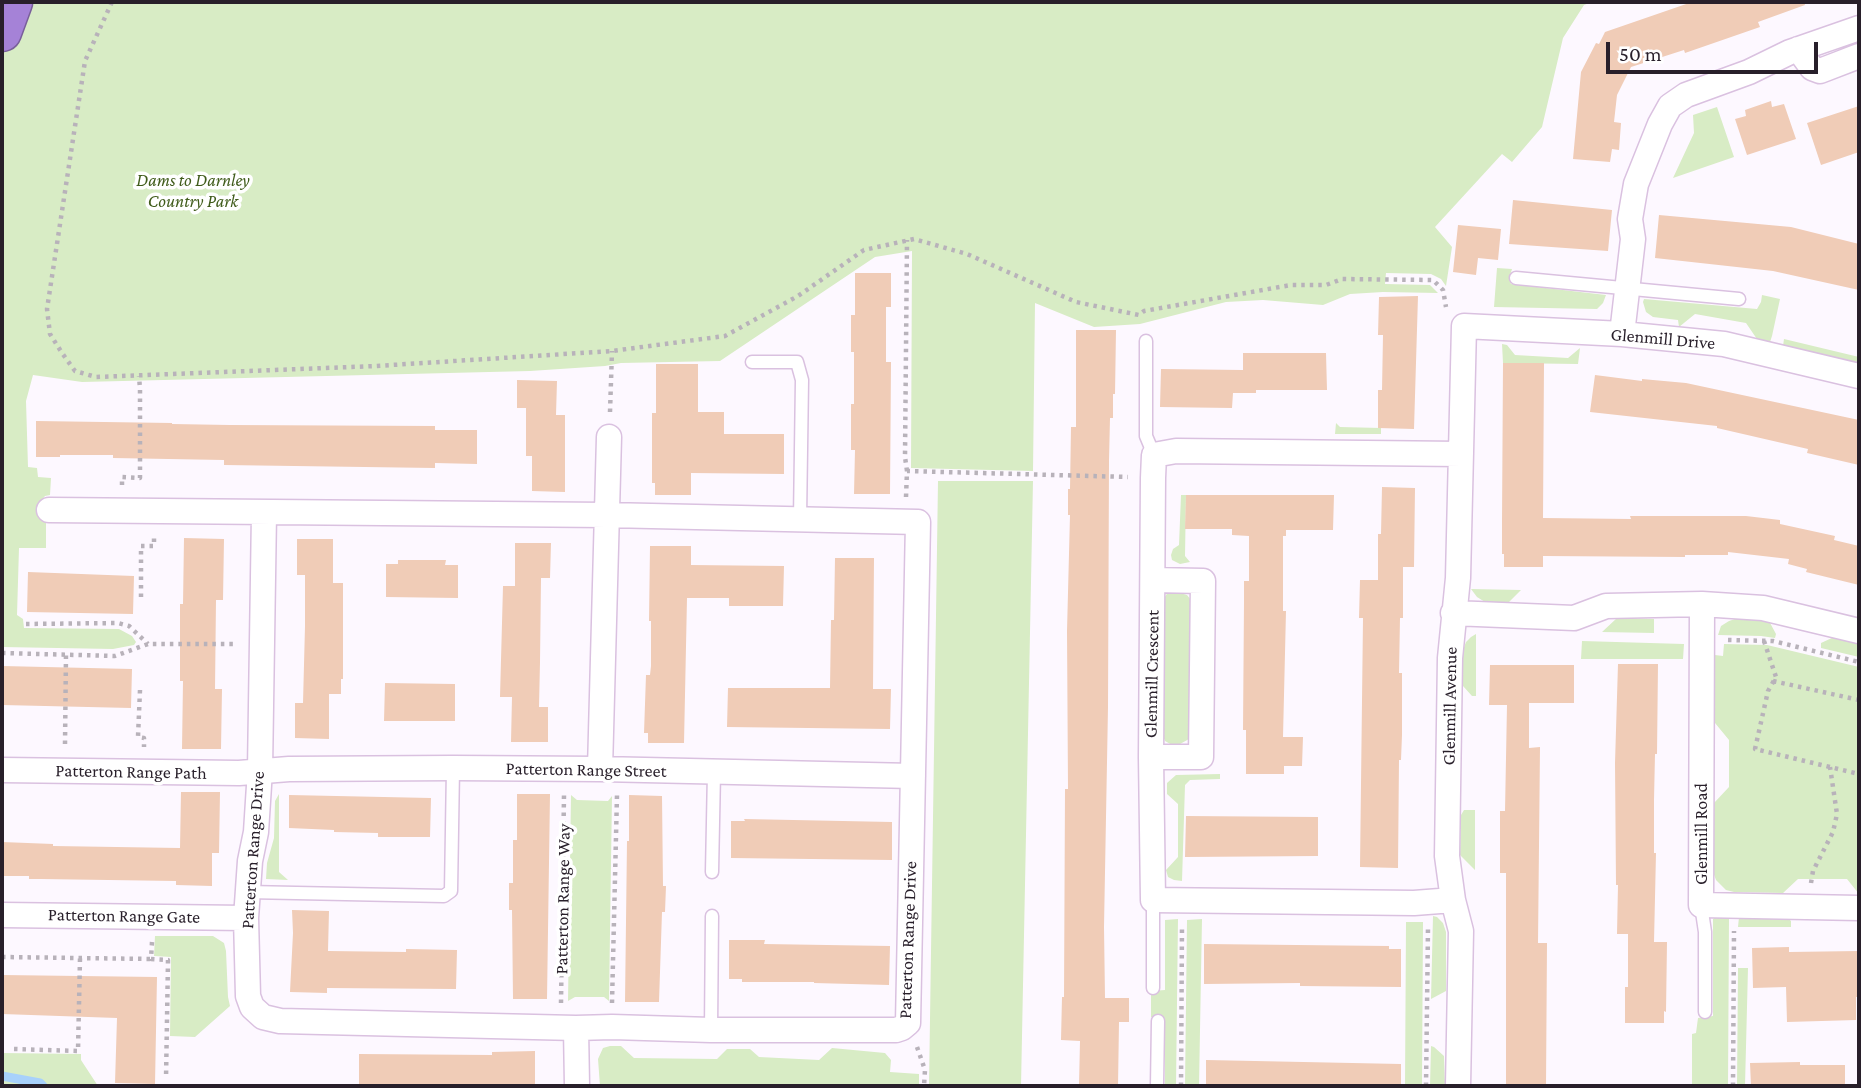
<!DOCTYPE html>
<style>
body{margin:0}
#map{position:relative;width:1861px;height:1088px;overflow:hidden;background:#fdf8ff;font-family:"Crimson Pro",serif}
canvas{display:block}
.frame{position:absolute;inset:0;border:4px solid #281f2a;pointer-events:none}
.scale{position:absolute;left:1606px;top:42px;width:212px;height:32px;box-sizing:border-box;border:4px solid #281f2a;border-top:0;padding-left:9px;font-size:21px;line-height:24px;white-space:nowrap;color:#281f2a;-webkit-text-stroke:5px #fff;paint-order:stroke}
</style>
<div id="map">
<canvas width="1861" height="1088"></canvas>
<div class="frame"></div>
<div class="scale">50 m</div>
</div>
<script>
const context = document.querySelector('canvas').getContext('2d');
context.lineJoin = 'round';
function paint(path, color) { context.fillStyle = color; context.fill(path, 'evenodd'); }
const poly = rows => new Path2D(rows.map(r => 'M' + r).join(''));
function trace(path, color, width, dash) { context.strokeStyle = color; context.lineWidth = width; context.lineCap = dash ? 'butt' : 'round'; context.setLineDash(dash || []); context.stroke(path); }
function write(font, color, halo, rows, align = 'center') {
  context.font = font + ' "Crimson Pro",serif'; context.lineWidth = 7; context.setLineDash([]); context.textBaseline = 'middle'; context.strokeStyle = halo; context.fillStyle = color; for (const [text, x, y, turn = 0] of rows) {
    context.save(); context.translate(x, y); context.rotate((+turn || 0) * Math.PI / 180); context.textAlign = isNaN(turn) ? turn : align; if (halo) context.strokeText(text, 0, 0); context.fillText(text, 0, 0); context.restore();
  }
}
const green = poly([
 [2,2,1592,2,1584,5,1563,38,1542,127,1512,162,1502,154,1435,227,1452,247,1446,286,1441,279,1431,274,1386,273,1385,284,1430,285,1438,293,1383,292,1350,294,1323,305,1263,300,1226,302,1140,324,1094,327,1035,303,1033,471,911,468,912,251,875,257,720,361,621,363,605,366,530,371,82,382,33,375,26,401,28,467,37,468,38,477,51,478,50,495,45,496,41,501,40,516,46,522,46,548,19,548,17,615,23,619,24,628,119,629,132,636,136,642,134,645,113,649,2,647],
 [1717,107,1734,157,1673,178,1694,133,1693,115],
 [1497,268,1512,269,1509,279,1511,284,1606,295,1603,303,1597,309,1494,307],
 [1762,295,1780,299,1772,336,1770,342,1759,342,1746,323,1695,314,1679,327,1678,320,1653,317,1646,312,1643,302,1644,299,1757,309,1761,302],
 [1784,339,1859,357,1859,366,1783,346],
 [1502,344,1507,345,1515,355,1568,358,1580,348,1578,364,1503,363],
 [1336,423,1340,427,1381,428,1381,434,1335,434],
 [938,481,1033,481,1021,1086,929,1086],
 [1181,495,1186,495,1185,556,1190,562,1180,564,1172,560,1171,555,1173,549,1179,545],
 [1471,589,1521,590,1508,603,1485,602,1477,597],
 [1168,592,1177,592,1187,595,1191,600,1189,739,1180,744,1172,745,1165,741,1162,734,1163,600],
 [1617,618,1654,619,1654,633,1602,632],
 [1738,618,1769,621,1776,634,1775,638,1761,636,1718,635,1721,626,1729,621],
 [1476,634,1476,696,1472,696,1463,686,1463,650,1466,642,1471,637],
 [1834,637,1859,644,1859,657,1821,648,1821,643],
 [1582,641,1684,644,1683,659,1581,659],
 [1724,644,1767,645,1859,667,1859,894,1847,879,1798,879,1783,893,1734,892,1726,890,1716,880,1713,872,1714,803,1729,787,1729,740,1715,723,1715,655,1723,656],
 [1220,774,1220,779,1190,780,1185,785,1182,881,1174,880,1168,877,1166,870,1178,857,1178,804,1167,794,1167,783,1176,775],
 [279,794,279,872,288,880,266,879,267,863,274,838,275,801],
 [571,795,577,800,608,801,612,796,609,1001,604,997,575,997,568,1001],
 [1464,810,1475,810,1475,870,1460,855,1461,815],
 [1433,916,1437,917,1443,923,1446,932,1446,991,1431,999],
 [1716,917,1729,917,1728,1086,1692,1086,1692,1034,1696,1033,1698,1018,1713,1016,1713,919],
 [1739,917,1788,918,1791,921,1791,927,1738,927],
 [1178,919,1176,1086,1165,1086,1165,1018,1151,1017,1151,991,1165,990,1165,920],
 [1202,919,1199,1086,1185,1086,1187,920],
 [1406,922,1423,922,1422,1086,1405,1086],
 [155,936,213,936,224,943,226,951,228,997,230,1006,195,1037,170,1036,171,957,154,956],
 [1738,968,1748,968,1745,1086,1737,1086],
 [610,1046,621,1046,634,1058,717,1059,727,1049,750,1049,759,1057,819,1060,832,1048,885,1053,891,1060,890,1072,919,1074,919,1086,600,1086,598,1059,603,1048],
 [1431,1046,1434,1047,1444,1056,1445,1086,1430,1086],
 [2,1053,81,1054,81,1060,98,1086,2,1086]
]);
const stream = poly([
 [2,1076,40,1083,43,1086]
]);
const building = poly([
 [1692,2,1804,2,1805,5,1758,22,1760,27,1685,53,1684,50,1631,67,1617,95,1614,122,1621,123,1619,150,1612,149,1610,162,1573,159,1581,72,1596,43,1599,44,1605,32],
 [1771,101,1772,107,1784,104,1796,139,1747,155,1735,119,1746,116,1745,110],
 [1859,106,1859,152,1821,165,1807,123],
 [1513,200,1612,210,1608,251,1509,244],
 [1659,215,1791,227,1859,244,1859,290,1773,271,1655,258],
 [1458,225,1501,229,1498,260,1478,258,1476,275,1453,272],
 [855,273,891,273,891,307,886,307,886,362,891,362,890,494,854,494,855,450,851,450,851,404,854,404,854,352,851,352,851,315,855,315],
 [1418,296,1414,429,1378,428,1378,390,1382,390,1383,335,1378,335,1379,297],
 [1076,330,1116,330,1115,394,1113,394,1113,418,1110,418,1109,461,1108,707,1104,927,1105,998,1129,998,1129,1022,1119,1022,1118,1086,1079,1086,1080,1041,1061,1040,1062,997,1064,997,1065,789,1068,789,1067,631,1070,515,1068,515,1068,489,1070,489,1071,427,1076,427],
 [1243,353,1326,353,1327,390,1256,390,1256,393,1233,393,1232,408,1160,407,1161,369,1243,370],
 [1503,363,1544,363,1543,518,1631,519,1630,516,1746,516,1780,520,1780,524,1835,536,1834,540,1859,546,1859,585,1806,572,1807,569,1788,564,1789,559,1728,552,1728,555,1685,555,1685,557,1543,556,1543,567,1504,567,1504,554,1502,554,1502,522],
 [656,364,698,364,698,412,724,412,724,434,784,434,784,474,691,473,691,495,655,495,655,483,652,483,652,413,656,413],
 [1595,375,1642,381,1642,379,1686,383,1859,420,1859,465,1807,453,1808,449,1717,428,1717,426,1590,412],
 [517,380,557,381,556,415,565,415,565,492,532,491,532,456,526,456,526,408,517,408],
 [36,421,172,423,172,424,230,425,435,426,435,430,477,430,477,464,435,463,435,468,224,465,224,460,113,458,113,455,60,455,60,457,36,457],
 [1382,487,1415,488,1414,567,1403,567,1403,618,1400,618,1399,673,1402,673,1402,735,1401,760,1399,760,1398,868,1360,867,1363,618,1359,618,1360,580,1378,580,1378,534,1381,534],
 [1186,495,1334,495,1333,530,1286,530,1286,536,1283,536,1283,611,1286,611,1283,737,1303,737,1302,766,1284,766,1284,774,1246,774,1246,730,1243,730,1244,602,1244,581,1249,581,1249,536,1232,535,1232,529,1185,529],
 [184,538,224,539,223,600,216,600,215,689,222,689,221,749,182,749,183,681,180,681,180,604,183,604],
 [297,539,333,539,333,583,343,583,343,679,341,679,341,694,329,694,329,739,295,738,295,703,303,703,305,626,305,575,297,575],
 [515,543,551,543,550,578,541,578,540,662,539,707,548,707,548,742,511,742,512,697,500,697,503,586,515,586],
 [650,546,691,546,691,565,784,566,783,606,729,606,729,598,687,598,684,743,648,743,648,733,644,733,646,675,650,675,651,666,651,621,649,621],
 [835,558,874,558,873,689,891,689,890,729,727,727,728,688,830,688,831,620,834,620],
 [398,560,446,560,445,565,458,565,458,598,386,597,386,564,398,564],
 [28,572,134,576,133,614,27,612],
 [1618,664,1658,664,1657,754,1655,754,1654,800,1654,853,1656,853,1654,942,1667,942,1666,1012,1664,1011,1664,1023,1625,1023,1625,987,1628,987,1628,934,1617,934,1618,885,1616,885,1615,763],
 [1490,665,1574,665,1574,703,1529,703,1529,748,1540,747,1538,943,1547,943,1546,1086,1506,1086,1506,873,1500,873,1500,811,1505,811,1507,705,1489,705],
 [2,666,132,669,131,708,2,705],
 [385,683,455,684,455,721,384,721],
 [181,792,220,792,219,853,212,853,212,886,176,885,176,881,41,879,29,879,29,876,2,876,2,842,53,844,53,846,180,848],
 [517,794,550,794,547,999,513,999,512,910,509,910,509,883,513,883,513,840,517,840],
 [289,795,431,798,430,837,378,837,378,833,334,832,334,830,289,828],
 [629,795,662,796,663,886,666,886,665,912,662,912,659,1002,625,1002,627,841,629,841],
 [1186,816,1318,817,1318,856,1185,857],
 [744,819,892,822,892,860,731,858,731,821,745,821],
 [292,910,329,911,328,951,406,952,406,949,457,950,456,989,327,988,327,993,290,992,293,933],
 [729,940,765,940,764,944,890,946,889,985,814,983,814,982,742,982,742,979,729,979],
 [1204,944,1389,946,1389,949,1401,949,1401,987,1300,986,1300,983,1204,984],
 [1789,947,1789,952,1859,951,1859,997,1856,997,1856,1020,1787,1022,1786,987,1753,988,1752,948],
 [2,975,157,977,155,1084,115,1083,117,1018,2,1014],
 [535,1051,535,1086,359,1086,359,1054,492,1055,492,1052],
 [1206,1060,1401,1064,1401,1086,1206,1086],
 [1800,1062,1800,1065,1845,1065,1845,1086,1751,1086,1750,1063]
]);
const path = poly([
 [112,2,85,61,47,309,50,334,62,353,75,371,96,377,376,366,612,351,725,336,798,296,864,250,914,239,967,254,1076,302,1139,315,1144,311,1291,285,1326,285,1342,279,1433,280,1443,290,1446,307],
 [610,412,612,351],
 [907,471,905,457,907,240],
 [122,485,122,477,140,478,140,389,139,376],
 [906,497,907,471,1128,477],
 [141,597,141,546,154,546,154,537],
 [26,624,118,623,129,626,148,644],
 [1728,640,1773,641,1859,662],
 [1764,641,1776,677,1768,691,1755,749,1859,774],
 [2,653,115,656,148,644,236,644],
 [1773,681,1859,700],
 [140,690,138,737,144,738,144,747],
 [65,744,66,654],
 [1811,883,1813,871,1833,832,1837,814,1830,767],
 [152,942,151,959,168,960,166,1079],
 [2,957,151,959],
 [561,1003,564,795],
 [612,1003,617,795],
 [917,1047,925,1070,924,1086],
 [14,1049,78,1051,80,958],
 [1181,1086,1182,925],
 [1426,1086,1428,927],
 [1733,1086,1734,931]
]);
const lane = poly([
 [1516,278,1739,299],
 [1146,341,1146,436,1154,455],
 [752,362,797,362,802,380,800,519],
 [712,872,714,772],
 [247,892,444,896,451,891,453,768],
 [1153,900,1153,988],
 [1701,905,1705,932,1705,1012],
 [711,1030,712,916],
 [1157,1086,1158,1021]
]);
const street = poly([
 [1798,49,1812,68,1820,71,1859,56],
 [1622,334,1633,239,1630,219,1636,184,1660,124,1670,106,1686,95,1749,72,1790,52,1859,28],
 [49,510,607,515,918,522,908,1023,902,1028,896,1030,711,1030,612,1027,576,1028,280,1021,263,1017,252,1007,248,996,246,918,250,861,256,832,260,770,264,513],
 [1702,604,1701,905,1859,908],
 [1453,613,1574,618,1606,606,1702,604,1763,608,1859,631],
 [1151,757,1201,757,1203,581,1153,580],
 [600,769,609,437],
 [2,770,239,773,289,769,453,768,600,769,913,776],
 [1453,900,1414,903,1153,900,1151,757,1153,478,1154,455,1176,451,1461,454],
 [2,915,246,918],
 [576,1028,577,1086],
 [1458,1086,1461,931,1453,900,1447,856,1450,658,1458,578,1464,326,1622,334,1724,344,1859,376]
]);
const highway = poly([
 [2,32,13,2]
]);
const parkNames = [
 ["Dams to Darnley",193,180],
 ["Country Park",193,201]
];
const streetNames = [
 ["Glenmill Drive",1663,339,5],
 ["Glenmill Crescent",1152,674,-89],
 ["Glenmill Avenue",1450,706,-89],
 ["Patterton Range Street",586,770,1],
 ["Patterton Range Path",131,772,1],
 ["Glenmill Road",1701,834,-90],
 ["Patterton Range Drive",253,850,-86],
 ["Patterton Range Way",563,899,-89],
 ["Patterton Range Gate",124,916,1],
 ["Patterton Range Drive",908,940,-88]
];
paint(green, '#d8ecc5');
trace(stream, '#a8d1fb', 9);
paint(building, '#f0ccb7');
trace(lane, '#dac1e0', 15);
trace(street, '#dac1e0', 27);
trace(highway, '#795f9a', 41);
trace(path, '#b8b2ba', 4.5, [3.5, 5]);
trace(lane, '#fff', 12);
trace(street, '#fff', 24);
trace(highway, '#a582d7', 38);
write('italic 18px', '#405c1b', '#fff', parkNames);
write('18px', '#281f2a', '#fff', streetNames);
</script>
